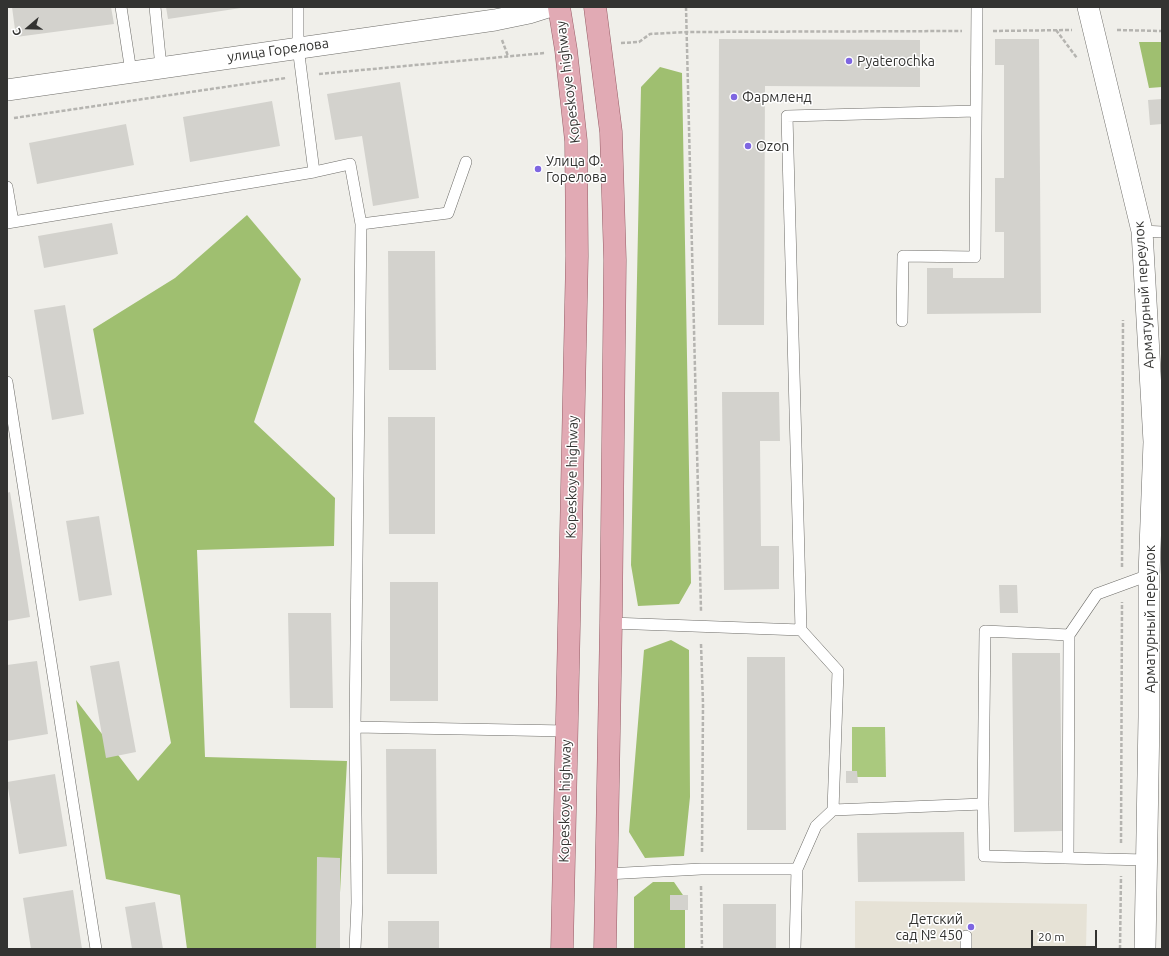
<!DOCTYPE html>
<meta charset="utf-8">
<style>
body{margin:0}
#map{position:relative;width:1169px;height:956px;overflow:hidden;background:#f0efea;font-family:Ubuntu,sans-serif}
canvas{display:block}
.frame{position:absolute;inset:0;border:8px solid #333331;pointer-events:none}
.north{position:absolute;left:8px;top:8px;width:40px;height:40px;-webkit-text-stroke:3px #fff;paint-order:stroke;rotate:250deg;font-size:11px;font-weight:700;line-height:16px;text-align:center;color:#333331}
.north::after{content:'';display:block;margin:auto;width:14px;height:18px;background:#333331;clip-path:polygon(50% 0,100% 100%,50% 72%,0 100%)}
.scale{position:absolute;left:1031px;top:930px;width:66px;height:18px;box-sizing:border-box;border:2px solid #333331;border-top:0;padding-left:5px;font-size:12px;line-height:14px;white-space:nowrap;color:#333331;-webkit-text-stroke:3px #fff;paint-order:stroke}
</style>
<div id="map">
<canvas width="1169" height="956"></canvas>
<div class="frame"></div>
<div class="north">С</div>
<div class="scale">20 m</div>
</div>
<script>
const context = document.querySelector('canvas').getContext('2d');
context.lineJoin = 'round';
function paint(path, color) { context.fillStyle = color; context.fill(path, 'evenodd'); }
const poly = rows => new Path2D(rows.map(r => 'M' + r).join(''));
function trace(path, color, width, dash) { context.strokeStyle = color; context.lineWidth = width; context.lineCap = dash ? 'butt' : 'round'; context.setLineDash(dash || []); context.stroke(path); }
function write(font, color, halo, rows, align = 'center') {
  context.font = font + ' Ubuntu,sans-serif'; context.lineWidth = 3; context.setLineDash([]); context.textBaseline = 'middle'; context.strokeStyle = halo; context.fillStyle = color; for (const [text, x, y, turn = 0] of rows) {
    context.save(); context.translate(x, y); context.rotate((+turn || 0) * Math.PI / 180); context.textAlign = isNaN(turn) ? turn : align; if (halo) context.strokeText(text, 0, 0); context.fillText(text, 0, 0); context.restore();
  }
}
const built = poly([
 [855,901,1087,904,1086,949,855,949]
]);
const green = poly([
 [852,727,885,727,886,777,852,777]
]);
const forest = poly([
 [1139,42,1162,42,1162,87,1149,88],
 [660,67,682,73,691,583,679,604,638,606,631,565,641,87],
 [247,215,301,279,254,422,335,498,334,546,197,550,205,757,347,761,337,949,187,949,180,895,106,879,76,700,138,781,171,743,93,329,175,278],
 [671,640,689,650,690,797,684,856,645,858,629,832,644,650],
 [653,882,674,882,685,898,685,949,634,949,634,897]
]);
const building = poly([
 [12,7,111,7,114,24,16,37],
 [166,7,241,7,241,8,168,19],
 [719,39,920,40,920,87,765,86,764,325,718,325],
 [995,39,1039,39,1041,313,927,314,927,268,953,268,953,278,1004,278,1004,232,995,232,995,178,1004,178,1004,65,995,65],
 [400,82,419,198,373,206,362,136,335,140,327,94],
 [1162,99,1162,124,1150,125,1148,100],
 [272,101,280,146,190,162,183,117],
 [126,124,134,165,37,184,29,143],
 [112,223,118,254,44,268,38,236],
 [388,251,435,251,436,370,389,370],
 [65,305,84,414,52,420,34,310],
 [722,392,779,392,780,441,760,441,761,546,779,546,779,589,724,590],
 [388,417,435,417,435,534,389,534],
 [10,492,30,617,7,621,7,493],
 [99,516,112,595,79,601,66,521],
 [390,582,438,582,438,701,390,701],
 [999,585,1017,585,1018,613,1000,613],
 [288,613,331,613,333,708,290,708],
 [1012,653,1060,653,1062,831,1014,832],
 [747,657,785,657,786,830,747,830],
 [37,661,48,734,7,741,7,665],
 [119,661,136,752,106,758,90,666],
 [386,749,436,749,437,874,387,874],
 [846,771,857,771,858,783,846,783],
 [55,774,67,846,19,854,7,782],
 [964,832,965,881,858,882,857,833],
 [317,857,340,858,340,949,316,949],
 [73,890,82,949,31,949,23,898],
 [670,895,688,895,688,910,670,910],
 [155,902,163,949,132,949,125,907],
 [723,904,776,904,776,948,723,949],
 [388,921,439,921,439,949,388,949]
]);
const path = poly([
 [686,7,701,611],
 [1056,30,1077,58],
 [1117,30,1162,31],
 [993,31,1072,30],
 [502,40,508,56],
 [621,43,639,42,650,34,687,32,962,31],
 [319,74,545,53],
 [14,118,286,78],
 [1122,567,1123,320],
 [701,644,703,704,702,853],
 [1121,843,1122,602],
 [701,886,702,949],
 [1120,949,1121,876]
]);
const service = poly([
 [121,7,131,72],
 [155,7,161,67],
 [298,7,298,47,314,172,350,164,361,224,355,727,357,903,355,949],
 [7,187,13,222],
 [7,223,314,172],
 [361,224,448,213,466,162],
 [1142,231,1162,232],
 [902,321,903,256,975,257,977,7],
 [7,382,96,949],
 [611,623,801,630],
 [355,727,567,731],
 [833,810,838,671,801,630,787,116,976,111],
 [1068,858,1069,635],
 [1146,860,984,856,983,804,985,631,1069,635,1097,594,1149,575],
 [606,874,701,869,797,869,816,826,833,810,983,804],
 [966,936,966,949],
 [795,949,797,869]
]);
const minor = poly([
 [1088,7,1142,231,1154,442,1149,575,1149,717,1145,949],
 [7,90,495,20,529,13,548,7]
]);
const primary = poly([
 [559,7,566,50,576,141,577,256,562,949],
 [595,7,611,132,615,260,611,623,605,949]
]);
const markers = [
 [849,61,4,"#7e66e1"],
 [734,97,4,"#7e66e1"],
 [748,146,4,"#7e66e1"],
 [538,169,4,"#7e66e1"],
 [971,927,4,"#7e66e1"]
];
const streetNames = [
 ["улица Горелова",278,50,-8],
 ["Kopeskoye highway",568,82,-97],
 ["Арматурный переулок",1144,295,-94],
 ["Kopeskoye highway",572,477,-89],
 ["Арматурный переулок",1150,619,-90],
 ["Kopeskoye highway",565,801,-89]
];
const poiNames = [
 ["Pyaterochka",857,61],
 ["Фармленд",742,97],
 ["Ozon",756,146],
 ["Улица Ф.",546,161],
 ["Горелова",546,177],
 ["Детский",963,919,"right"],
 ["сад № 450",963,935,"right"]
];
paint(built, '#e6e2d6');
paint(green, '#aac97e');
paint(forest, '#9fbf70');
paint(building, '#d3d2cd');
trace(service, '#6e6d69', 12);
trace(minor, '#6e6d69', 22);
trace(primary, '#975c66', 23);
trace(path, '#b5b4b0', 2.5, [4, 2]);
trace(service, '#fff', 11);
trace(minor, '#fff', 21);
trace(primary, '#e1aab4', 22);
for (const [x, y, r, color] of markers) { const dot = new Path2D(); dot.arc(x, y, r, 0, 2 * Math.PI); context.fillStyle = color; context.fill(dot); trace(dot, '#fff', 1.5); }
write('14px', '#333331', '#fff', streetNames);
write('14px', '#333331', '#fff', poiNames, 'left');
</script>
